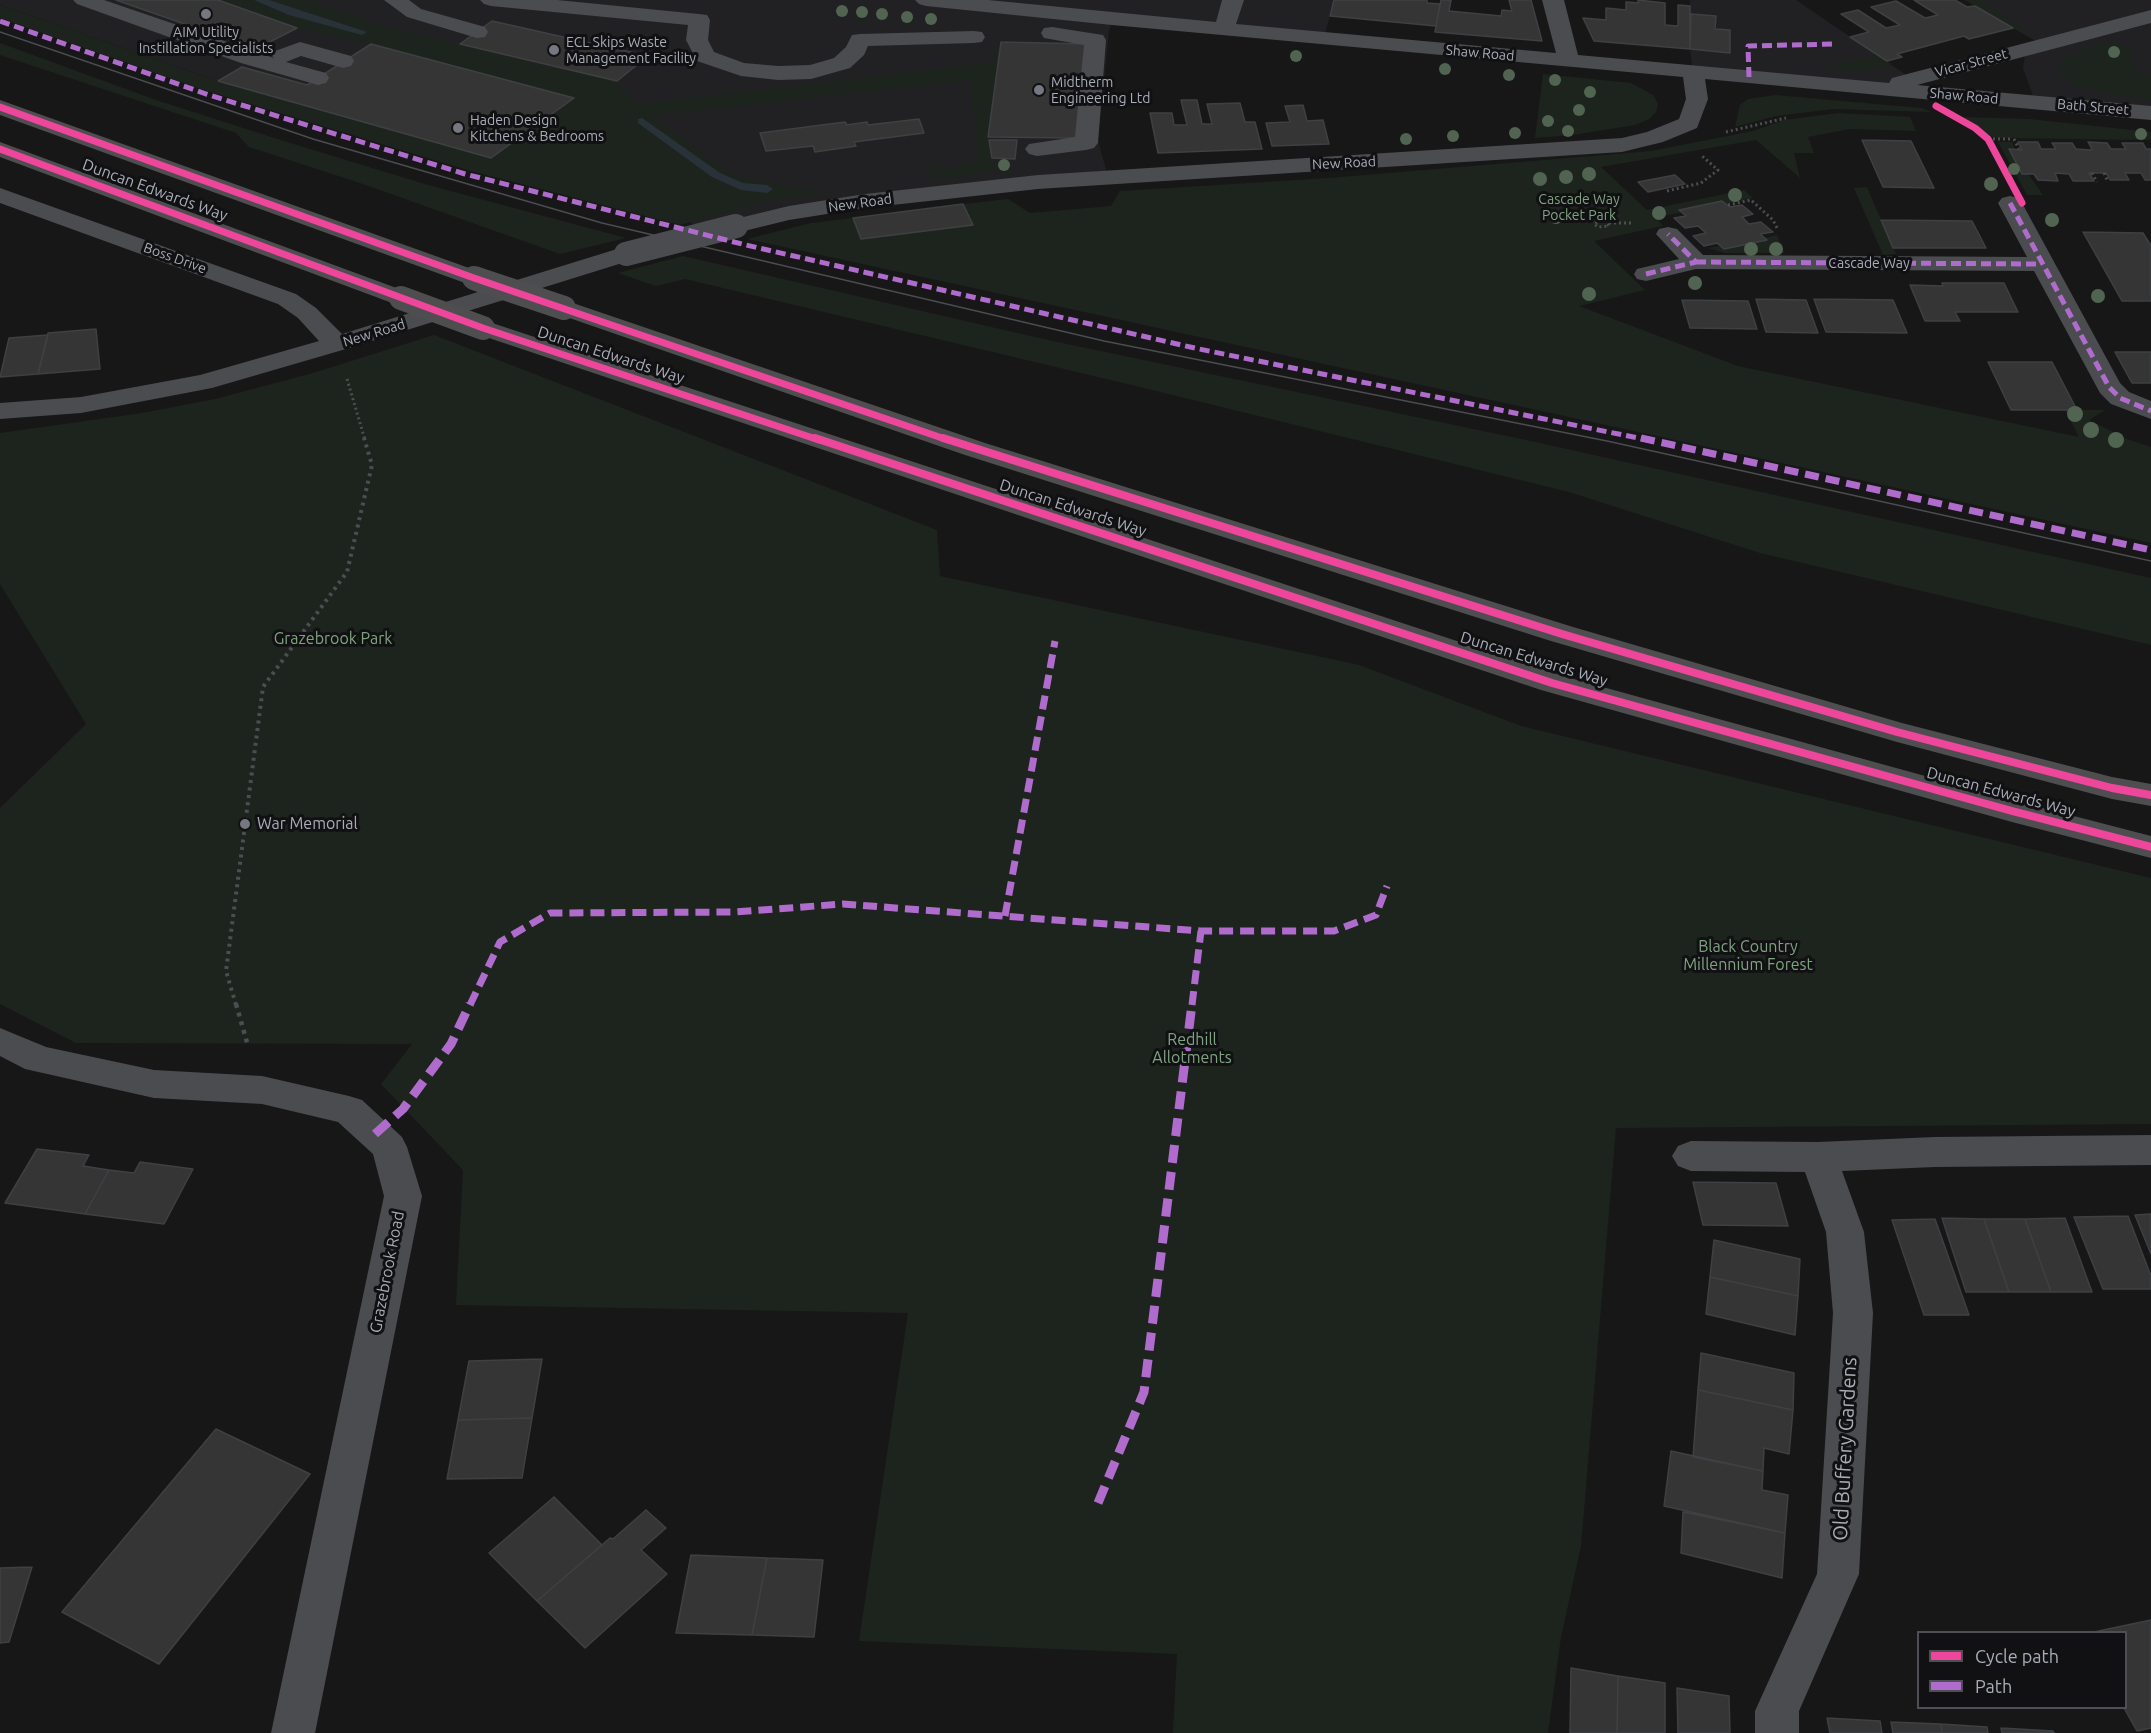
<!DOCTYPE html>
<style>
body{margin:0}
#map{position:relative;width:2151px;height:1733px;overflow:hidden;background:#171717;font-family:Ubuntu,sans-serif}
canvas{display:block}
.legend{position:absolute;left:1917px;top:1631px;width:210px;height:78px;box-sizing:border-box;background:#111113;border:2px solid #4d4f55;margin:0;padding:8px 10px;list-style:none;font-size:18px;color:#a8adb8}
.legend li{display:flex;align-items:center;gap:12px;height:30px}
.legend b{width:30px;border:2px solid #4d4f55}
</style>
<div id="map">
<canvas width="2151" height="1733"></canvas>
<ul class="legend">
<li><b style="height:8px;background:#ed469a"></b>Cycle path</li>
<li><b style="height:8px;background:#b06ccc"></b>Path</li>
</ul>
</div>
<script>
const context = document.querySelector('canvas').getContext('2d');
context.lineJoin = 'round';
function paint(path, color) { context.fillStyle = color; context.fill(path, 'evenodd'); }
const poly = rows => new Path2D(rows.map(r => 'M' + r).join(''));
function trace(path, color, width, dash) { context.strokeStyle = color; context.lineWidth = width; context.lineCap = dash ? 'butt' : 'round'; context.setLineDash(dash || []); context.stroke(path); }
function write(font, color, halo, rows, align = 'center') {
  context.font = font + ' Ubuntu,sans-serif'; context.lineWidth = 6; context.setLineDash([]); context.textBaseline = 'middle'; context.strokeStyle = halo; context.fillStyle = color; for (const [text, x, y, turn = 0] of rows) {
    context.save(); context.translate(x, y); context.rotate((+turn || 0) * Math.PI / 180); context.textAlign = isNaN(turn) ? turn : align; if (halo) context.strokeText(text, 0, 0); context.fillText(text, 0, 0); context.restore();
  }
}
const built = poly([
 [0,0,1334,0,1324,38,1112,20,1109,31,1098,140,1108,177,865,201,705,234,690,222,491,158,218,81,0,5],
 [1690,0,1796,0,1912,79,1881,89,1693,72,1690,49],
 [1965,0,2151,0,2151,113,2035,102,2023,68,2026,48,2039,43]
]);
const green = poly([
 [218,0,313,0,379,26,617,81,639,104,994,62,1001,42,988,137,995,172,935,180,922,166,936,164,943,171,978,161,971,80,652,116,657,122,727,170,747,179,794,188,831,192,765,202,680,225,467,170,201,89,0,18,0,5,218,81,491,158,573,99,371,44,297,28],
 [1965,0,1982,0,2024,30,2018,31],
 [2105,42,2115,43,2131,50,2134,55,2132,65,2136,70,2151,77,2151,100,2092,91,2076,85,2061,73,2058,67,2066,56],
 [0,43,156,100,287,142,428,185,626,238,560,254,360,183,249,147,236,133,0,55],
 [1877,55,1891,64,1860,72,1821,68],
 [1543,74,1631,83,1653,95,1658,104,1656,112,1649,119,1635,125,1573,135,1535,138],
 [1775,95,1921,108,1932,112,1834,109,1776,116,1735,127,1740,105,1748,99],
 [1838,113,1910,117,1916,131,1850,129,1808,137,1814,153,1794,153,1800,178,1756,140,1601,167,1647,210,1744,190,1753,198,1725,204,1722,201,1680,209,1682,212,1656,218,1663,226,1594,241,1645,290,1579,306,1738,366,2079,437,2065,410,2105,410,2089,420,2127,439,2151,447,2151,543,747,239,811,223,853,218,861,239,972,225,963,204,1008,199,1030,213,1111,206,1120,191,1329,178,1651,151,1753,131,1784,120],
 [1962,117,2029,119,2151,132,2151,140,1994,138],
 [1998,142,2012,142,2015,150,2009,150,2022,173,2028,174,2043,195,2027,195],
 [1867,187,1881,220,1896,254,1883,255,1854,188],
 [1777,235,1784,253,1725,253,1708,248,1720,246,1724,249,1766,240,1764,238],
 [683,256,1048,340,1526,440,2151,578,2151,645,1760,553,1569,492,1140,387,685,279,656,286,618,273],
 [434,335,937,530,940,576,1359,665,1521,726,2151,878,2151,1124,1616,1128,1581,1546,1561,1637,1548,1733,1173,1733,1177,1654,859,1641,908,1313,456,1305,463,1170,381,1084,412,1044,76,1043,0,1004,0,808,86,724,0,584,0,433,142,413,215,399,313,373]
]);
const stream = poly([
 [254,0,269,0,367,32,362,35,289,15,254,0],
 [642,118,720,173,743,183,767,185,773,189,767,193,741,190,712,177,638,123,638,119,642,118]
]);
const building = poly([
 [116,0,218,0,297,28,256,49,116,0],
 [1334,0,1427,0,1427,3,1440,4,1436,26,1330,16,1334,0],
 [1441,0,1451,0,1449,11,1501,16,1502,10,1512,11,1509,0,1531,0,1542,41,1435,32,1441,0],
 [1638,0,1665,3,1665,25,1678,26,1678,5,1690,6,1690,49,1594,41,1583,18,1606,20,1606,8,1626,10,1626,2,1638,3,1638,0],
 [1914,0,1955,0,1967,7,1975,6,2013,28,1969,39,1964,36,1897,54,1902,57,1887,61,1850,37,1869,32,1841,14,1858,10,1886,28,1900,25,1871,7,1896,1,1925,18,1938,15,1914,0],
 [1691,14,1716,16,1715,29,1730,30,1730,53,1690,49,1691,14],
 [492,21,648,56,617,81,460,44,492,21],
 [1001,42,1087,44,1080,138,988,137,1001,42],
 [371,44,574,98,491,158,218,81,242,67,307,85,371,44],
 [1181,100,1197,100,1202,124,1212,124,1207,104,1240,103,1245,122,1255,122,1262,149,1158,153,1150,113,1172,113,1174,125,1187,125,1181,100],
 [1303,105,1307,121,1323,120,1329,144,1272,146,1266,123,1290,122,1285,106,1303,105],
 [919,119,924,133,854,142,856,146,815,152,813,146,766,151,760,133,845,122,847,125,867,122,868,125,919,119],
 [989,140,1017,140,1015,159,992,158,989,140],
 [1862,140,1911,141,1934,188,1883,187,1862,140],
 [2018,142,2038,142,2041,149,2056,149,2052,143,2072,143,2076,149,2090,150,2092,149,2088,142,2107,143,2111,149,2126,149,2122,143,2143,143,2146,149,2151,149,2151,180,2145,180,2141,173,2125,173,2129,180,2110,180,2106,173,2089,173,2094,181,2073,181,2069,174,2055,173,2058,181,2038,180,2034,174,2022,174,2009,149,2022,150,2018,142],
 [1675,175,1685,184,1648,192,1638,182,1675,175],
 [1722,201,1730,207,1742,205,1753,214,1742,217,1749,224,1761,222,1773,232,1760,234,1767,240,1724,249,1717,243,1704,246,1693,236,1706,233,1698,226,1685,228,1674,218,1686,216,1679,210,1722,201],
 [963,204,973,225,861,239,853,218,963,204],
 [1881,220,1972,221,1986,248,1893,248,1881,220],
 [2083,232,2143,233,2151,246,2151,301,2122,301,2083,232],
 [1942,283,2004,283,2018,312,1955,312,1960,321,1925,321,1910,285,1943,286,1942,283],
 [1756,299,1806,300,1818,333,1766,332,1756,299],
 [1814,299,1893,300,1907,333,1826,332,1814,299],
 [1682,300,1748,301,1757,329,1690,328,1682,300],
 [96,329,100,369,38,374,48,333,96,329],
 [48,335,38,374,0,377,9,338,48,335],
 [2115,352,2151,352,2151,383,2132,383,2115,352],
 [1988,362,2052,362,2077,410,2011,410,1988,362],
 [37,1149,89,1155,83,1166,109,1170,85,1214,5,1203,37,1149],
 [140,1162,193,1169,164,1224,85,1214,109,1170,134,1173,140,1162],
 [1693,1182,1776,1183,1788,1226,1703,1225,1693,1182],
 [2151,1214,2151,1254,2135,1215,2151,1214],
 [2128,1216,2151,1276,2151,1289,2103,1289,2074,1217,2128,1216],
 [1942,1218,1984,1219,2009,1292,1966,1292,1942,1218],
 [2065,1218,2092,1292,2051,1292,2025,1219,2065,1218],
 [1935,1219,1969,1315,1924,1315,1892,1220,1935,1219],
 [1984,1219,2025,1219,2051,1292,2009,1292,1984,1219],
 [1714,1240,1800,1259,1798,1296,1710,1277,1714,1240],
 [1710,1277,1798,1296,1795,1335,1706,1314,1710,1277],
 [1701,1353,1794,1373,1793,1410,1698,1390,1701,1353],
 [542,1359,532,1418,458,1420,469,1361,542,1359],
 [1698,1390,1793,1410,1789,1454,1764,1448,1763,1471,1693,1457,1698,1390],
 [532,1418,522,1478,447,1479,458,1420,532,1418],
 [216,1429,310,1474,159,1664,62,1612,216,1429],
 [1671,1451,1763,1471,1762,1490,1788,1495,1785,1533,1664,1506,1671,1451],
 [554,1497,602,1545,537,1601,489,1553,554,1497],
 [646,1510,666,1528,641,1550,667,1574,585,1648,537,1601,610,1538,613,1539,646,1510],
 [1683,1512,1785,1533,1782,1578,1681,1553,1683,1512],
 [691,1555,767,1558,752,1635,676,1633,691,1555],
 [767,1558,823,1560,814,1637,752,1635,767,1558],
 [32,1567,9,1642,0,1643,0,1568,32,1567],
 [2151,1620,2151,1728,2137,1731,2124,1708,2126,1632,2094,1632,2151,1620],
 [1571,1668,1618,1676,1617,1733,1570,1733,1571,1668],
 [1618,1676,1665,1683,1665,1733,1617,1733,1618,1676],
 [1677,1688,1729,1696,1730,1733,1678,1733,1677,1688],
 [1827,1718,1880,1721,1882,1733,1830,1733,1827,1718],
 [1891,1722,1941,1724,1942,1733,1893,1733,1891,1722],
 [1941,1724,1987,1727,1988,1733,1942,1733,1941,1724],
 [2001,1728,2053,1731,2054,1733,2002,1733,2001,1728]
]);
const pathFar2 = poly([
 [1726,132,1786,118],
 [1988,139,2012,139],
 [2014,139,2019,149],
 [2092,173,2097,182],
 [2104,173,2108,182],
 [1667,191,1701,183,1718,170,1702,156],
 [1728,205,1751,200,1773,220,1777,228],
 [1599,221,1605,221,1609,226,1598,227,1594,224,1599,221],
 [1609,223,1632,223],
 [347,379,365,440]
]);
const pathFar1 = poly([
 [236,1005,226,971,263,687,347,572,372,465,364,438]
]);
const path = poly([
 [236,1004,248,1046]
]);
const minor = poly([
 [73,0,104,0,274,58,272,56,275,51,300,42,351,56,354,61,351,66,343,68,301,56,286,62,326,73,329,78,326,83,318,85,241,63,77,4,73,0],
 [384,0,409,0,421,9,485,27,488,32,485,37,477,38,407,17,384,0],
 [480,0,557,0,699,14,707,15,710,20,708,40,714,52,744,63,778,66,810,65,834,58,846,47,852,35,860,34,974,31,982,32,985,37,982,42,974,43,868,46,864,55,850,68,811,79,778,80,741,76,697,61,686,40,688,25,491,6,484,4,480,0],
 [915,0,988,0,1216,22,1222,0,1244,0,1236,24,1556,53,1542,0,1564,0,1578,55,1889,83,1892,78,2151,10,2151,23,1917,85,2151,106,2151,120,1705,79,1708,99,1697,128,1663,142,1622,152,1038,189,865,208,789,220,736,233,727,231,724,226,727,221,789,206,865,194,1038,175,1622,138,1647,132,1679,119,1686,99,1683,77,1112,25,926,6,919,4,915,0],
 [1052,27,1103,35,1106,40,1098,143,1094,148,1086,150,1037,156,1029,154,1025,149,1029,144,1075,137,1084,45,1044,38,1041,33,1044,28,1052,27],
 [0,188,296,294,316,308,342,334,617,249,626,247,635,249,638,254,635,259,346,349,212,388,81,413,0,419,0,403,81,397,200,375,319,341,298,318,278,304,0,203,0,188],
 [2010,196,2018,198,2022,203,2120,383,2129,392,2151,401,2151,419,2111,404,2100,393,2034,271,1696,269,1646,281,1637,279,1634,274,1637,269,1679,259,1656,234,1659,229,1668,227,1677,229,1703,255,2027,257,1998,203,2002,198,2010,196],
 [0,1028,46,1047,154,1070,262,1076,349,1096,362,1100,402,1137,407,1147,422,1196,315,1733,271,1733,384,1196,373,1154,338,1122,262,1104,154,1098,25,1069,0,1056,0,1028],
 [2151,1135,2151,1165,1935,1167,1842,1171,1864,1232,1873,1313,1859,1574,1799,1711,1799,1733,1755,1733,1755,1711,1817,1574,1833,1313,1826,1232,1805,1172,1691,1171,1678,1166,1672,1156,1678,1146,1691,1141,1818,1142,1935,1137,2151,1135]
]);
const highway = poly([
 [0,100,483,273,486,278,483,283,474,285,465,283,0,115,0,100],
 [0,142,410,293,414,298,410,303,401,306,392,303,0,157,0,142],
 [564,300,985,443,1573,627,1902,723,2112,777,2151,784,2151,806,2112,799,1897,742,1551,641,965,455,555,313,551,308,555,303,564,300],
 [483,320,1563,676,2012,800,2151,836,2151,858,2012,822,1541,690,474,333,470,328,474,323,483,320]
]);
const tram = poly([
 [0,32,313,139,602,223,1104,341,1607,441,2151,561]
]);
const minorBridge = poly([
 [626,254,736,226]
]);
const highwayBridge = poly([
 [474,278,564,308],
 [401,298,483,328]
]);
const quietFar2 = poly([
 [0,21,206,94,465,174,746,245,1199,349,1648,440],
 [1749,77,1748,46,1835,44],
 [2010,203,2109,387,2120,398,2151,411],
 [1696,262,2041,264],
 [1646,274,1696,262,1668,234]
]);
const quietFar1 = poly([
 [1641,438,2151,550],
 [1005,916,1055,641],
 [470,1005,500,942,550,913,735,912,843,904,1201,931,1334,931,1376,915,1387,886],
 [1192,1005,1201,931]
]);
const quiet = poly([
 [375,1134,403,1109,451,1044,470,1004],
 [1098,1503,1144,1392,1192,1004]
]);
const cyclewayFar1 = poly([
 [1936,106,1975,128,1988,139,2022,203],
 [0,107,474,278,948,440],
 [0,149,483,328,819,440]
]);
const cycleway = poly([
 [815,438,1552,683,2012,811,2151,847],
 [943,438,1562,634,1897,732,2112,788,2151,795]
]);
const trees = [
 [842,11,6],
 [862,12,6],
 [882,14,6],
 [907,17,6],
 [931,19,6],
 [2114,52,6],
 [1296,56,6],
 [1445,69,6],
 [1509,75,6],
 [1555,80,6],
 [1590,92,6],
 [1579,110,6],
 [1548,121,6],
 [1568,131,6],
 [1515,133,6],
 [2141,134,6],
 [1453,136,6],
 [1406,139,6],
 [1004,165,6],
 [2014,169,6],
 [1589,174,7],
 [1566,177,7],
 [1540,179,7],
 [1991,184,7],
 [1735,195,7],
 [1659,213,7],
 [1556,217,7],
 [2052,220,7],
 [1751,249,7],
 [1776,249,7],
 [1695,283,7],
 [1589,294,7],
 [2098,296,7],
 [2075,414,8],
 [2091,430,8],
 [2116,440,8]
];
const markers = [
 [206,14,6,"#757880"],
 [554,50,6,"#757880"],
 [1039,90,6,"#757880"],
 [458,128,6,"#757880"],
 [245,824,6,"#757880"]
];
const farPoinames = [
 ["AIM Utility",206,32,"center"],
 ["Instillation Specialists",206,48,"center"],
 ["ECL Skips Waste",566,42],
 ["Management Facility",566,58],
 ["Midtherm",1051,82],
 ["Engineering Ltd",1051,98],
 ["Haden Design",470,120],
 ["Kitchens & Bedrooms",470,136]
];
const farStreetnames = [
 ["Shaw Road",1480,53,5],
 ["Vicar Street",1971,63,-15],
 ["Shaw Road",1964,96,5],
 ["Bath Street",2093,107,5],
 ["New Road",1344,163,-3],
 ["New Road",860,203,-8],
 ["Boss Drive",175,258,20],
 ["Cascade Way",1869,263],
 ["New Road",374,333,-17]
];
const farParknames = [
 ["Cascade Way",1579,199],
 ["Pocket Park",1579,215]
];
const streetNames = [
 ["Duncan Edwards Way",155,190,20],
 ["Duncan Edwards Way",611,355,18],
 ["Duncan Edwards Way",1073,508,18],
 ["Duncan Edwards Way",1534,659,17],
 ["Duncan Edwards Way",2001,792,15],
 ["Grazebrook Road",387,1272,-79]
];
const parkNames = [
 ["Grazebrook Park",333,639],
 ["Black Country",1748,947],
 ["Millennium Forest",1748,965],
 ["Redhill",1192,1040],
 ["Allotments",1192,1058]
];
const poiNames = [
 ["War Memorial",257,824]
];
const nearStreetnames = [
 ["Old Buffery Gardens",1845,1449,-87]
];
paint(built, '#212123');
paint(green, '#1d241e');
paint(stream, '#2a3239');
paint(building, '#353536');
trace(building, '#3f4043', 1.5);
trace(pathFar2, '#4d4e52', 3, [2, 3]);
trace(pathFar1, '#4d4e52', 4, [3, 4.5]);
trace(path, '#4d4e52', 4.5, [4, 5]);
paint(minor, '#4b4c50');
paint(highway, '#4e4e51');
trace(tram, '#4b4c4f', 1.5);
trace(minorBridge, '#4b4c50', 24);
trace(highwayBridge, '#4e4e51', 24);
trace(quietFar2, '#b06ccc', 5, [10, 5]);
trace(quietFar1, '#b06ccc', 7, [14, 7]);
trace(quiet, '#b06ccc', 9, [18, 9]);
trace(cyclewayFar1, '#ed469a', 7);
trace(cycleway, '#ed469a', 8);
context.fillStyle = '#506451';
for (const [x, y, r] of trees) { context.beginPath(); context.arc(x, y, r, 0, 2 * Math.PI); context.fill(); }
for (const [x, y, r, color] of markers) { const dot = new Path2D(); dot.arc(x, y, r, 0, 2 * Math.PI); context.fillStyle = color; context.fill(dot); trace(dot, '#111113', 2); }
write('14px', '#a8adb8', '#111113', farPoinames, 'left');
write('14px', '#a8adb8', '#111113', farStreetnames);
write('14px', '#7fa381', '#111113', farParknames);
write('16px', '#a8adb8', '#111113', streetNames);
write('16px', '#7fa381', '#111113', parkNames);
write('16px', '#a8adb8', '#111113', poiNames, 'left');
write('20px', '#a8adb8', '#111113', nearStreetnames);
</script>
